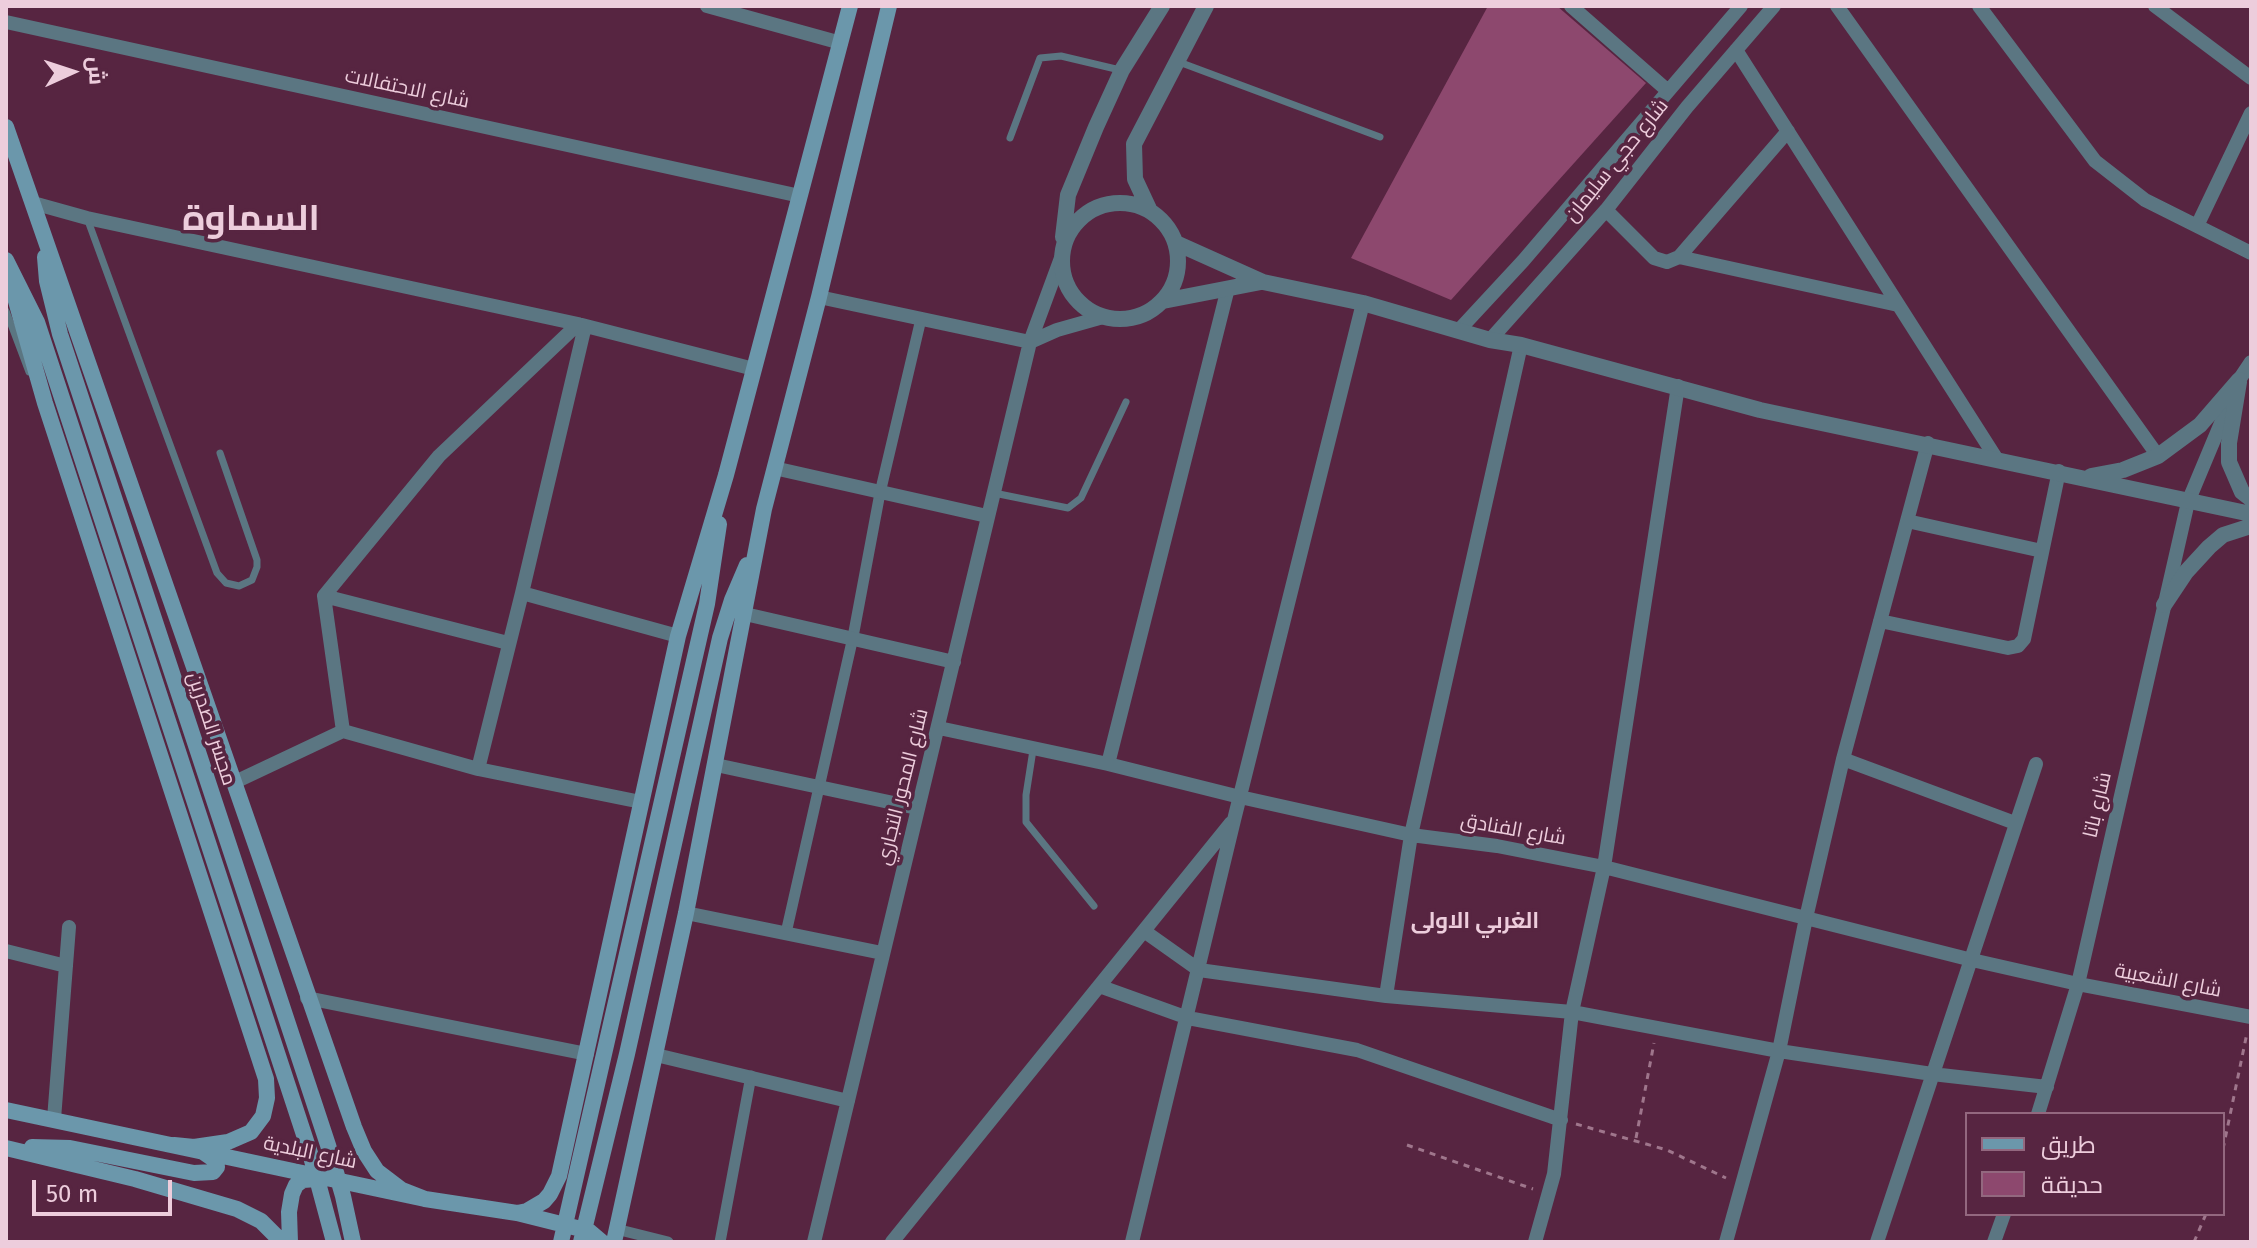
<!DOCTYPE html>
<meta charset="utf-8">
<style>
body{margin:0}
#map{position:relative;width:2257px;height:1248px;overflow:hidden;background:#572541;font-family:"Fira Sans",Cairo,sans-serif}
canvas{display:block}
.frame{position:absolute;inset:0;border:8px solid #edcddc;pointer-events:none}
.legend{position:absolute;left:1965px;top:1112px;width:260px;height:104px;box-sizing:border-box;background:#572541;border:2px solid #93687f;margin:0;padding:10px 14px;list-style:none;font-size:24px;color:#edcddc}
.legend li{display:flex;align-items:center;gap:16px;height:40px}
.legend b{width:40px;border:2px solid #93687f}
.north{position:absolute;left:32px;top:32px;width:80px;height:80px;-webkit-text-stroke:6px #572541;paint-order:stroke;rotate:87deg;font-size:22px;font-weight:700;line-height:32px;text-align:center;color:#edcddc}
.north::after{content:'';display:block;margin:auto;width:28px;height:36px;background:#edcddc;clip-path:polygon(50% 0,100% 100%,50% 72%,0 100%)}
.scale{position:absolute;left:32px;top:1180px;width:140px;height:36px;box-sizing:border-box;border:4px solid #edcddc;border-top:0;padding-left:10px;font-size:24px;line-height:28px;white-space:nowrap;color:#edcddc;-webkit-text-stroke:6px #572541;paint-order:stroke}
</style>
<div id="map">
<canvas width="2257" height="1248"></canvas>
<div class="frame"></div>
<ul class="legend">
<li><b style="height:10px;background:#6b97ab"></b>طريق</li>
<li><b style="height:22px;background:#8d486e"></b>حديقة</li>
</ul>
<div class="north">ش</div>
<div class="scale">50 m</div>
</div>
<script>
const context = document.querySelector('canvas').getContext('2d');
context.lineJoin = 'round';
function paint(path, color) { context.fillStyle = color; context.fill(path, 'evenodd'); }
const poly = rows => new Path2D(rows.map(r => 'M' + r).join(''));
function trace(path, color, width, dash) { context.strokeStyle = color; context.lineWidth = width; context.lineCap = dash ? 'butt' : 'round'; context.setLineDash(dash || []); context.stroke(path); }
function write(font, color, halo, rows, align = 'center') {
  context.font = font + ' "Fira Sans",Cairo,sans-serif'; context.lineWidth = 7; context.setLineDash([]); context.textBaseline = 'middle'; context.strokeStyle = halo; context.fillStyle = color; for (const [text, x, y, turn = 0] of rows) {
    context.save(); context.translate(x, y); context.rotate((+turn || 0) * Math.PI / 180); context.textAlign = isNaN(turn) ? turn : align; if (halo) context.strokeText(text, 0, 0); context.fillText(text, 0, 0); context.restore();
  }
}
const green = poly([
 [1488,6,1557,6,1646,83,1451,300,1351,258]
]);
const path = poly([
 [1576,1124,1667,1150,1726,1178],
 [1636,1138,1654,1043],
 [1407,1145,1533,1189],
 [2223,1149,2247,1033],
 [2194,1242,2206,1214]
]);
const service = poly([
 [1179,62,1380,137],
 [1010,138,1040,58,1061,56,1120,70],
 [87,218,217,573,226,583,239,586,252,580,257,567,257,560,220,453],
 [6,311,29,372],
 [994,493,1068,508,1081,498,1126,402],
 [1033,750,1026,795,1026,822,1094,906]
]);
const pedestrian = poly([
 [786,933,853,637,880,493,921,319],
 [616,1229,668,1242],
 [720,1242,751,1076]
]);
const minor = poly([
 [707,6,841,43],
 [1571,6,1668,91],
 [1837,6,2158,456],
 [1979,6,2095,161,2145,200,2251,253],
 [2155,6,2251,78],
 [6,22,800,196],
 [1736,50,1996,458],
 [33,203,87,218,578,324,754,369],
 [1606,210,1654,258,1667,262,1679,257,1788,131],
 [2197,226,2251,113],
 [1679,257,1898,305],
 [819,297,1030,342],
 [1459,330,1523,261,1741,6],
 [1490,340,1606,210,1687,107,1774,6],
 [1030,342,1057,330,1103,317],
 [774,468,987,516],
 [1907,521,2042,551],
 [522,593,678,636],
 [324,596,508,643],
 [745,614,954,662],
 [1880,621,2008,648,2018,646,2024,639,2059,471],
 [939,728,1108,764,1240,797,1411,835,1497,846,1604,867,1972,960,2078,984,2251,1017],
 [343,731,324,596,439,456,578,324],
 [1843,759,2015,823],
 [1108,764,1228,288],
 [716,765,917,808],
 [478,769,522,593,585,326],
 [235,782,343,731,478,769,641,802],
 [686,913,882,953],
 [1144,931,1199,970,1386,996,1572,1012,1779,1051,1932,1074,2047,1087],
 [6,951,66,966],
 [1099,986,1188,1018,1357,1050,1561,1120],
 [1386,996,1411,835,1521,345],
 [307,998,587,1054],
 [656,1055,848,1101],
 [2038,1114,2078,984,2188,502,2239,380,2251,362],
 [54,1119,69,927],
 [814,1242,1030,342,1061,258],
 [892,1242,1231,823],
 [1132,1242,1234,820,1363,303],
 [1535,1242,1554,1174,1572,1012,1604,867,1678,386],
 [1726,1242,1779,1051,1806,918,1843,759,1928,443],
 [1877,1242,2036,764],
 [1994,1242,2004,1214]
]);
const tertiary = poly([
 '1062 261a58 58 0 1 1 116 0a58 58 0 1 1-116 0Z',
 [1149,209,1135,179,1134,144,1206,6],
 [1063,237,1068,195,1096,127,1122,70,1162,6],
 [1176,243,1263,282,1363,303,1490,340,1521,345,1760,410,2251,514],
 [1163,301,1261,282],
 [2239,382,2229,443,2229,462,2242,492,2251,499],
 [2091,476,2123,470,2158,456,2200,425,2239,380],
 [2164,605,2186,572,2209,547,2223,535,2251,526]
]);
const secondary = poly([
 [6,127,354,1127,364,1151,377,1171,402,1190,425,1199],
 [45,257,47,281,60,334,328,1145,343,1196,353,1242],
 [6,260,37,322,310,1153,334,1242],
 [12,287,45,403,266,1079,267,1098,263,1116,251,1132,228,1142,194,1147,174,1145],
 [6,1110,425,1199,517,1213,589,1231,602,1242],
 [32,1147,70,1148,194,1173,213,1172,217,1167,216,1161,203,1152],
 [6,1148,135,1179,237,1209,261,1221,282,1242],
 [517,1213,527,1211,544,1201,550,1194,559,1176,678,636,726,475,850,6],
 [290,1242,289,1212,292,1194,296,1185,303,1180,317,1179],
 [561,1242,707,604,719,524],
 [581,1242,627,1054,720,638,732,600,747,565],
 [614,1242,686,913,764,509,819,297,889,6]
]);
const streetNames = [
 ["شارع الاحتفالات",407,89,12],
 ["شارع حجي سليمان",1617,161,-51],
 ["مجسر الصدرين",211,729,72],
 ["شارع المحور التجاري",903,787,-76],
 ["شارع باتا",2098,805,-77],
 ["شارع الفنادق",1513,830,10],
 ["شارع الشعبية",2168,981,11],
 ["شارع البلدية",310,1153,12]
];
const neighbourhoodNames = [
 ["الغربي الاولى",1475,922]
];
const townNames = [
 ["السماوة",251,220]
];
paint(green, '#8d486e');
trace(path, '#9f768c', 3, [6, 6]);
trace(service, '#5b7682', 7);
trace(pedestrian, '#5b7682', 11);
trace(minor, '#5b7682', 14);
trace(tertiary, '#5b7682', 16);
trace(secondary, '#6b97ab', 16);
write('20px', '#edcddc', '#572541', streetNames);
write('bold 22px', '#edcddc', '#572541', neighbourhoodNames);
write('bold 36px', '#edcddc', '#572541', townNames);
</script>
